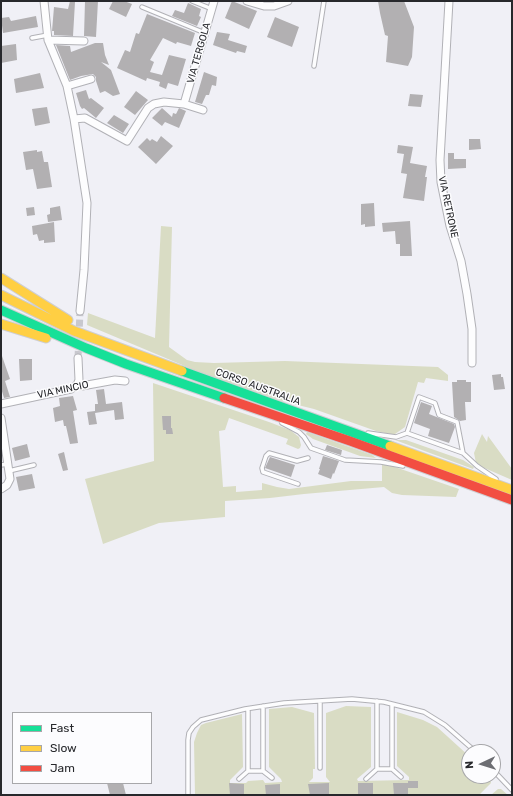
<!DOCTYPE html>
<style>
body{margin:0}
#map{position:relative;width:513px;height:796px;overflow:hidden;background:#f0f0f6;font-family:Rubik,sans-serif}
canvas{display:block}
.frame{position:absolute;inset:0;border:2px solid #27282c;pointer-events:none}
.legend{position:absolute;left:12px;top:712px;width:140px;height:72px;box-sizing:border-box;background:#fcfcfe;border:1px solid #a7a7aa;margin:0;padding:5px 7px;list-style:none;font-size:12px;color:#27282c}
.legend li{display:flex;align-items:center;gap:8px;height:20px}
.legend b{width:20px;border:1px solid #a7a7aa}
.north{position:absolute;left:461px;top:744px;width:40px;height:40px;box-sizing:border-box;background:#fcfcfe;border:1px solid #a7a7aa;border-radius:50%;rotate:266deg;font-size:11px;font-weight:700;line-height:16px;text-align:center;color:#27282c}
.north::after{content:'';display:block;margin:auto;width:14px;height:18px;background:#6d6e73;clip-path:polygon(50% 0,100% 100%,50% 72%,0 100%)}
</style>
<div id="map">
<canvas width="513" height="796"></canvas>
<div class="frame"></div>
<ul class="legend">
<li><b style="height:5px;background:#16e098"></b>Fast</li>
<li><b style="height:5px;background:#ffcf43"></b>Slow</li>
<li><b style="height:5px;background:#f24e42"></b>Jam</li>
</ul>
<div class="north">N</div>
</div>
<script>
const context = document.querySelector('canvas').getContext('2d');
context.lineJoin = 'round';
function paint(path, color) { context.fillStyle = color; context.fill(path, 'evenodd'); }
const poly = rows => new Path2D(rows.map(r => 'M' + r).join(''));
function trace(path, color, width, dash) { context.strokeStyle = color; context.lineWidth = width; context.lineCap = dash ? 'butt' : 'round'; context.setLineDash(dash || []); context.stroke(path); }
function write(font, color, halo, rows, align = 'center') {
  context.font = font + ' Rubik,sans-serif'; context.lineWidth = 3; context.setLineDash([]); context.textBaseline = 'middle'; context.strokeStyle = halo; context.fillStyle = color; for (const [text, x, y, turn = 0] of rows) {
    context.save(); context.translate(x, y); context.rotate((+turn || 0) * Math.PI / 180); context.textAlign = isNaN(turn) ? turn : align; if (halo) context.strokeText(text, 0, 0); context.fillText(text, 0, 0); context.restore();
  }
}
const green = poly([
 [161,226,172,227,169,347,187,360,195,362,214,363,285,361,438,367,448,375,448,381,426,378,424,383,418,382,405,427,395,434,390,434,376,431,314,409,282,401,199,372,87,325,88,313,155,338],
 [153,383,269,422,290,430,299,437,301,445,300,448,298,449,286,444,288,439,229,418,225,430,219,431,223,487,236,486,236,492,262,490,262,483,277,487,289,489,351,481,382,481,382,464,392,466,459,489,456,497,402,495,392,493,384,487,304,494,270,498,225,501,225,517,159,523,103,544,85,479,154,461],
 [307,432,372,455,376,458,360,456,313,439,306,434],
 [482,434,487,442,488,436,512,469,512,480,482,467,476,463,474,453],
 [395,440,406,440,463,460,474,467,473,469],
 [346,706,371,707,371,767,357,779,358,781,409,780,409,777,397,766,397,712,423,720,437,727,469,756,469,776,489,776,491,783,479,795,195,795,194,742,197,733,201,725,206,723,242,714,243,767,230,780,230,783,246,783,248,781,263,780,265,783,282,782,281,779,269,767,269,709,292,707,314,713,315,769,313,769,313,778,309,782,330,782,326,777,326,713],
 [498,789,501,789,508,795,491,795]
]);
const building = poly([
 [70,1,75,2,73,36,54,35,54,31,52,31,54,7,68,9],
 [85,1,98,1,96,37,84,36],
 [113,1,124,1,132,4,126,17,109,9],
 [232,1,257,11,249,29,225,18],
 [378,1,404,1,414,27,412,57,408,66,386,62,388,36,385,35,380,13],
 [188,3,201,9,199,16,201,17,197,26,172,16,175,10,184,13],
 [147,14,195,33,191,46,177,42,176,44,163,38,150,60,154,62,150,72,162,75,169,55,186,59,178,86,168,83,166,89,159,86,160,82,147,78,146,81,117,68,125,50,130,52,136,33,139,34],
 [36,16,38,27,3,33,1,18,9,17,11,21],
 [275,17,299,27,292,47,267,37],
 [217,32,230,34,228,40,247,46,245,53,237,51,236,53,213,45],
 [95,43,103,43,105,55,109,65,101,62,111,70,120,94,113,96,105,91,100,93,96,81,96,77,93,74,81,76,70,80,56,45,70,46,71,52],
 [16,44,17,60,1,63,1,46],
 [204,72,217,77,216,86,212,85,209,95,206,95,202,104,195,102],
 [40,73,44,88,16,93,14,79],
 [86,90,89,99,91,98,104,108,96,118,84,108,82,109,80,106,76,93],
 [136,91,148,100,135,115,124,107],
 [410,94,423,95,421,107,408,106],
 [47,107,50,123,35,126,32,109],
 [162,108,172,117,173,113,176,114,179,108,186,111,179,128,165,122,162,126,152,118],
 [114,115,129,124,123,133,107,123],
 [161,136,173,146,156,164,138,147,147,138,150,141,152,139,157,142],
 [469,139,480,139,481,149,469,150],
 [398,145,413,147,410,163,427,166,425,177,427,177,424,201,403,198,407,174,401,173,404,154,397,153],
 [37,150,37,152,42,151,44,162,48,162,52,187,37,189,33,169,26,170,23,152],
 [448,153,454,153,454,159,466,159,466,168,448,169],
 [374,203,375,226,365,227,365,224,361,225,361,204],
 [60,206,62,220,48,222,47,215,50,214,50,208],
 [34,207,35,215,27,216,26,208],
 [410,221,412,256,400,256,400,244,396,244,395,231,383,232,382,223],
 [54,222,55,242,44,243,44,240,39,241,37,234,33,235,32,226],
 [1,356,2,356,10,379,5,381,10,397,4,398,1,388],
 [19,359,32,359,32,380,20,381],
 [501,374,501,377,503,377,505,389,494,390,492,375],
 [457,380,466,380,466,382,471,382,471,402,465,402,466,420,460,421,454,417,452,382,457,382],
 [104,389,106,404,122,402,124,419,115,420,114,410,95,413,97,424,89,425,87,412,95,411,95,412,95,404,98,404,96,390],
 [73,396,77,410,73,411,78,443,70,444,66,426,64,426,63,420,55,422,53,408,60,406,59,398],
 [421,402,432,406,429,414,454,424,455,427,449,443,428,436,430,429,414,423],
 [162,416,171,416,171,428,172,428,173,434,166,434,166,430,163,430],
 [27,444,30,457,15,461,12,448],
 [327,445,342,450,341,455,325,450],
 [64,452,68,470,63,471,58,454],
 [323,456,339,461,334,474,333,473,331,479,318,474,320,469,319,469],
 [270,457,295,465,291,477,265,468],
 [32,474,35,488,19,491,16,477],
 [408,781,418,781,418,788,408,788,408,795,394,795,393,783,408,783,408,786],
 [107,783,123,783,126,795,110,795],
 [229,783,244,784,244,795,230,795],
 [329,783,329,795,310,795,308,784],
 [358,783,373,783,373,795,358,795],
 [280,784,280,795,266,795,265,785]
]);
const streetTunnel = poly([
 [78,358,80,311]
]);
const lane = poly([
 [192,1,212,9],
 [142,7,205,33],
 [32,38,48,35],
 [314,66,324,1],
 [282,423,299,432,304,437,311,448,345,460,381,462,403,466],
 [368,433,396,437,407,433,463,453,477,466,496,479],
 [407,433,419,397,435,403,439,415,457,422,463,453],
 [1,465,8,464],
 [9,471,34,465],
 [298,484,263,472,262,468,266,456,269,453,297,461,308,458],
 [320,701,320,768],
 [392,704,392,769,401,777],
 [263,706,263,771,272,778],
 [377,769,392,769],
 [493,770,512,790],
 [248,771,263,771],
 [239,779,248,771,248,709],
 [366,779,377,769,377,701],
 [188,795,188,740,189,733,193,727,201,720,245,709,284,703,352,699,384,702,424,712,445,725,476,752]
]);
const street = poly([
 [44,1,48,40,67,86,74,119,87,203,84,270,80,311],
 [247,1,264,6,274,6,288,1],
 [449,1,440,160,441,182,450,226,461,261,467,294,472,329,472,363],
 [48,40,84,41],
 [67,86,91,79],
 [184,104,214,1],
 [74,119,85,118,127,141,148,108,154,104,164,102,184,104,203,110],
 [77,385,79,380,78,358],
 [1,404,71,389,77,385,82,386,115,380,125,381],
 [1,418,10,479,7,485,1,489]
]);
const fast = poly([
 [1,310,86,348,126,364,224,398],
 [182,371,390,446]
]);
const slow = poly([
 [1,278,68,320],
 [1,295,74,331,182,371],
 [1,324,46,338],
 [390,446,512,490]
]);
const jam = poly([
 [224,398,350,441,512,500]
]);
const streetNames = [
 ["VIA TERGOLA",199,53,-74],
 ["VIA RETRONE",448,207,78],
 ["CORSO AUSTRALIA",258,387,20],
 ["VIA MINCIO",63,390,-12]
];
paint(green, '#d9dcc4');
paint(building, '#b2b0b2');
trace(streetTunnel, '#c8c8ce', 7, [7, 3.5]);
trace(lane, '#b1b1b6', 5.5);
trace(street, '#b1b1b6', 9);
trace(fast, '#ceced2', 11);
trace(slow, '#ceced2', 11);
trace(jam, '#ceced2', 11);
trace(lane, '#fdfdfe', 3.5);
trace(street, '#fdfdfe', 7);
trace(fast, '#16e098', 9);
trace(slow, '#ffcf43', 9);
trace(jam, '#f24e42', 9);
write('10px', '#27282c', '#fcfcfe', streetNames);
</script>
